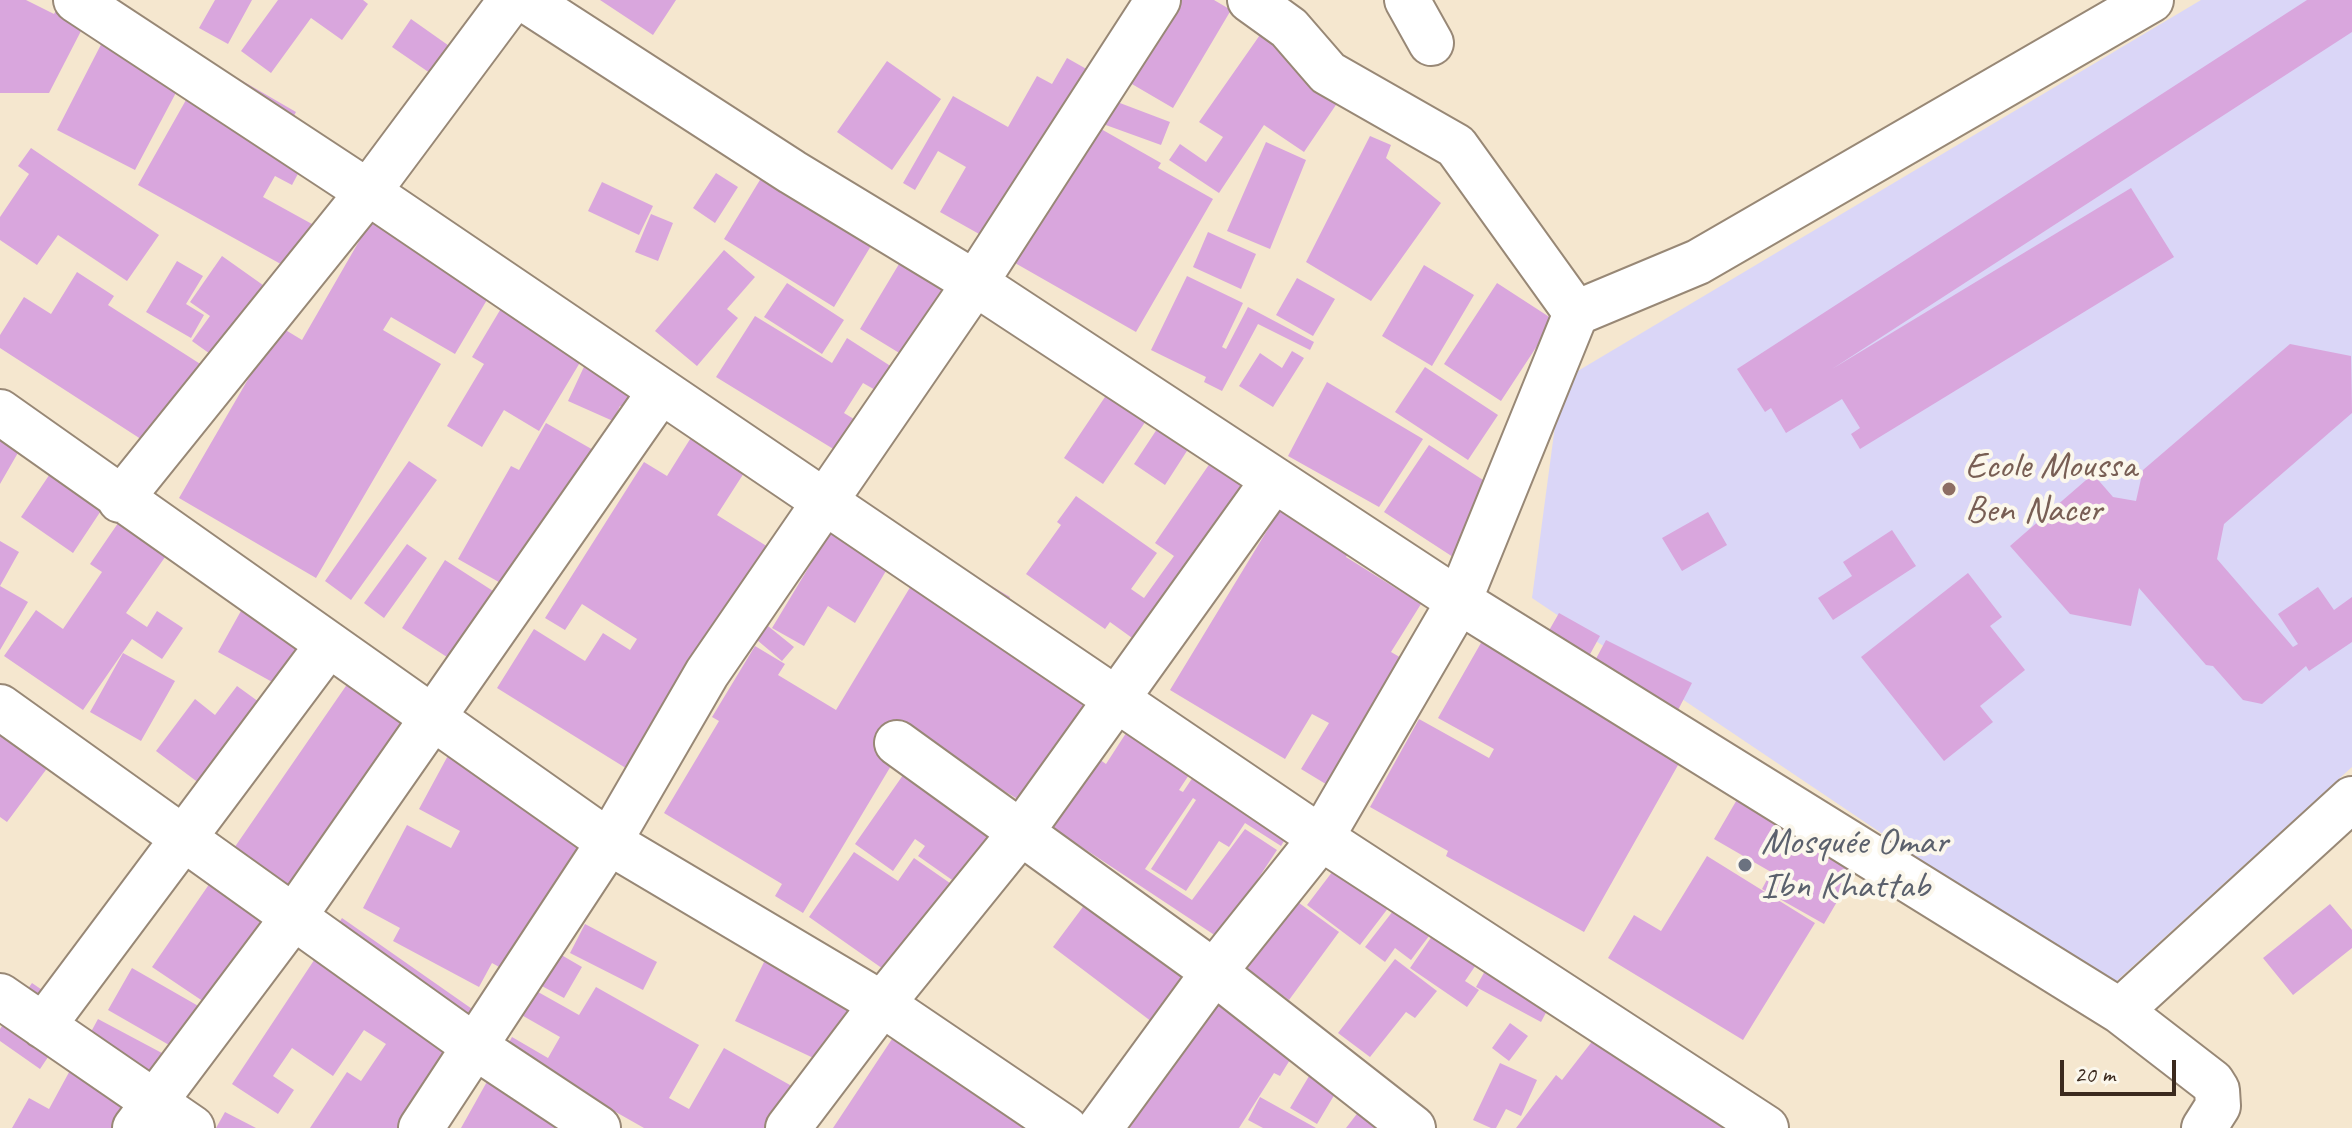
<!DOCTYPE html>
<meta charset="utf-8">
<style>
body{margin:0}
#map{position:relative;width:2352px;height:1128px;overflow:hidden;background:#f5e7cf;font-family:Caveat,sans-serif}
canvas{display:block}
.scale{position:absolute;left:2060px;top:1060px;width:116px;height:36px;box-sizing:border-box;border:4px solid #3b2a1e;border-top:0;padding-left:10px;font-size:24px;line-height:28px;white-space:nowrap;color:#3b2a1e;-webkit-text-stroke:6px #fbf7ec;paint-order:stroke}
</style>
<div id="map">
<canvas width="2352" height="1128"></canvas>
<div class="scale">20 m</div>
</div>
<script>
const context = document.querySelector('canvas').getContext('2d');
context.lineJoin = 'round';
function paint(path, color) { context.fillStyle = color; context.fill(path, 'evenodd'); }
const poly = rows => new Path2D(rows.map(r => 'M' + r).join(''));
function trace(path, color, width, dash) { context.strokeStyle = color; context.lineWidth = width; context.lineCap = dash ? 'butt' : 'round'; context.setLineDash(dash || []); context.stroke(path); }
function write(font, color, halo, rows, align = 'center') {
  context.font = font + ' Caveat,sans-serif'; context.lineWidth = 8; context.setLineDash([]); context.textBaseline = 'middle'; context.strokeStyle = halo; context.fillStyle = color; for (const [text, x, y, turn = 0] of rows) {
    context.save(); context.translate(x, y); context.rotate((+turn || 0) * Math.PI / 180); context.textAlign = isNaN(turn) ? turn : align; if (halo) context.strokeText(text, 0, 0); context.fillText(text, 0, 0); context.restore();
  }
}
const built = poly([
 [2201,0,2352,0,2352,767,2110,987,1532,598,1561,381]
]);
const building = poly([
 [0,0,26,0,54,14,62,0,97,0,49,93,0,93],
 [215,0,252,0,228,44,199,28],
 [278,0,363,0,368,4,342,40,311,18,271,73,241,51],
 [600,0,676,0,653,35],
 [1172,0,1214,0,1231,10,1173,108,1125,80],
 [2307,0,2352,0,2352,32,1832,369,2131,188,2174,257,1860,449,1851,434,1860,428,1842,399,1786,433,1771,408,1765,412,1737,369],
 [411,19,462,55,443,82,392,47],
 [109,29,188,70,135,170,57,130],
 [1262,32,1342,96,1304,152,1264,125,1219,193,1169,160,1180,144,1206,162,1223,137,1199,122],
 [1067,58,1097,75,988,239,940,212,966,167,938,151,915,190,903,183,953,96,1008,127,1037,76,1052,84],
 [208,61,296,112,282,138,309,153,292,185,275,176,263,197,321,229,297,273,138,185],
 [887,61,941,99,892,170,837,132],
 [1112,100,1170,122,1161,145,1103,124],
 [1094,125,1161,163,1158,168,1213,199,1136,332,1015,263],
 [1370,136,1391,145,1386,158,1441,203,1371,301,1306,262],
 [1266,142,1306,160,1270,249,1227,231],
 [31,148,159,235,127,281,58,235,37,265,0,240,0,217,29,174,18,166],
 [766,170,880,231,834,307,724,239],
 [716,173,738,187,715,223,693,208],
 [602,182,653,206,639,235,588,211],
 [384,198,504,271,455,354,391,317,383,330,441,364,316,578,179,498,279,326,302,340],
 [651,214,673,223,658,261,635,252],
 [1208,232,1256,254,1241,289,1193,267],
 [724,250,755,277,727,309,738,318,697,366,655,331],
 [905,254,959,287,914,362,860,329],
 [222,256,277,295,227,366,192,341,210,316,190,302],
 [177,261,203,276,186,304,204,315,191,338,146,312],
 [1424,265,1474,295,1432,366,1382,336],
 [77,272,114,296,108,305,216,374,164,454,0,348,0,335,24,297,51,314],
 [1187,276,1243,303,1222,347,1226,349,1248,307,1314,342,1310,350,1258,324,1222,391,1204,382,1206,377,1151,350],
 [1297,278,1335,299,1313,336,1276,315],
 [787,283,844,320,822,354,764,317],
 [1497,283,1554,320,1501,401,1444,364],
 [515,285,597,334,539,431,504,410,482,447,447,426,484,364,472,357],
 [755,316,832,363,847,338,892,367,877,391,863,383,844,413,867,427,848,458,716,377],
 [2290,344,2351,356,2352,413,2224,524,2217,559,2293,647,2298,644,2278,614,2318,587,2334,610,2352,597,2352,642,2309,671,2306,666,2262,704,2243,700,2213,666,2206,665,2139,588,2131,626,2070,614,2010,546,2093,474,2113,497,2136,501,2143,470],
 [1292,351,1304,358,1273,407,1239,386,1260,353,1282,368],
 [589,356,657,386,643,416,620,406,613,421,568,401],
 [1425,367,1498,415,1468,460,1395,412],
 [1327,382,1423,439,1379,507,1288,456],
 [1113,385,1152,412,1103,484,1064,458],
 [0,395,38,418,0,484],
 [1163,420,1194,440,1165,485,1134,464],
 [546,423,609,459,529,599,458,559,511,466,519,470],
 [697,428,751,462,717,515,792,562,645,780,497,688,534,629,585,661,603,633,630,650,637,639,582,604,565,630,545,618,644,462,667,476],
 [1429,445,1497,489,1453,557,1384,512],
 [68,447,120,482,73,553,21,517],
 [1217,453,1260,483,1146,648,1110,622,1105,629,1026,574,1061,525,1057,522,1076,496,1157,553,1131,589,1144,598,1174,556,1155,543],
 [409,461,437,480,351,600,325,581],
 [138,494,186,527,126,613,147,627,157,611,183,628,162,659,132,639,83,710,4,656,36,610,63,629,102,572,90,564],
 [1285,501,1355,542,1346,557,1421,604,1391,652,1410,663,1334,789,1301,769,1329,723,1312,714,1285,759,1170,690],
 [844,509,902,544,855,623,828,606,804,646,772,628],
 [1708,512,1727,545,1682,571,1662,538],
 [1892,530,1916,566,1833,620,1818,598,1852,576,1843,562],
 [0,541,19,552,0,586,28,602,0,650],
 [407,544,427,558,384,618,364,603],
 [932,551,1010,597,1006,605,1117,671,1034,809,910,734,803,913,775,896,782,884,664,813,719,721,712,717,755,646,785,664,778,675,836,710],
 [445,560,507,600,464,668,402,628],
 [1968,573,2002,617,1990,626,2025,670,1980,706,1993,722,1944,761,1861,657],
 [256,584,348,639,312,704,218,652],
 [1559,613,1600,636,1577,678,1691,742,1584,932,1446,856,1448,851,1370,807,1419,719,1489,758,1494,749,1438,718,1497,615,1543,641],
 [768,626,794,647,782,661,757,640],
 [1606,640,1692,683,1677,712,1591,668],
 [123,653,175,681,141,741,90,712],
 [368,654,448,707,222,1014,152,967],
 [237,686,288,723,227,804,156,751,195,699,215,715],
 [1141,710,1204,752,1179,790,1183,792,1209,753,1287,836,1281,846,1245,823,1229,847,1219,841,1186,891,1151,869,1196,800,1193,798,1145,869,1192,900,1245,829,1277,850,1219,938,1050,826,1096,757,1106,764],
 [0,714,57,755,7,822,0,817],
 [451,750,605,832,508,972,492,963,479,987,393,941,400,928,363,908,407,825,451,848,460,831,419,809],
 [917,755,1018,814,965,889,918,856,925,846,915,839,893,871,855,844],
 [1749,779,1855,871,1824,924,1762,889,1771,872,1714,839],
 [854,852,898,881,914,858,957,888,896,978,809,917],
 [1707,856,1815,923,1743,1040,1608,958,1634,915,1661,931],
 [1342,859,1395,899,1360,945,1307,905],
 [1094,892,1206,976,1164,1031,1053,947],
 [1295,900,1339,932,1289,1000,1245,968],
 [1400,902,1435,928,1411,960,1395,948,1385,962,1365,947],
 [2330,904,2352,930,2352,948,2293,995,2263,958],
 [342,918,495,1025,427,1128,310,1128,347,1072,361,1081,386,1044,364,1030,333,1076,292,1048,273,1076,294,1090,278,1114,232,1084],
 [585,924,657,962,643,990,570,953],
 [1439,926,1482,956,1465,981,1479,990,1467,1007,1410,968],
 [1500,944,1564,979,1541,1022,1476,987],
 [558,953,582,967,564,998,540,985],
 [766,958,854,1000,824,1063,735,1021],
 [1395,959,1437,991,1415,1018,1406,1012,1370,1057,1338,1033],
 [132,968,221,1019,197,1061,108,1010],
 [1228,978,1309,1029,1280,1076,1274,1073,1239,1128,1125,1128,1159,1076,1164,1079],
 [32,983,77,1014,40,1069,0,1041,0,1029],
 [596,987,699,1045,669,1098,689,1109,724,1048,806,1094,787,1128,644,1128,584,1094,564,1128,461,1128,512,1037,548,1058,560,1037,518,1013,531,988,579,1015],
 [98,1019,175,1060,138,1128,12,1128,29,1098,49,1109],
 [1608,1021,1768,1128,1516,1128,1556,1075,1562,1080],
 [1510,1023,1528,1036,1509,1061,1492,1048],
 [892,1039,1020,1123,1044,1128,833,1128],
 [1321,1056,1348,1072,1317,1124,1290,1108],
 [1500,1063,1537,1080,1521,1116,1506,1109,1496,1128,1491,1128,1473,1120],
 [1260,1097,1316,1128,1263,1128,1248,1120],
 [1363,1106,1390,1128,1346,1128],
 [225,1112,256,1128,216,1128]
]);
const street = poly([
 [76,0,368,192,1321,838,1766,1128],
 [526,0,792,172,975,283,1459,601,2120,1011,2212,1082,2217,1090,2218,1106,2204,1128],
 [1250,0,1289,28,1328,73,1456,146,1576,313,1698,262,2151,0],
 [1407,0,1431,43],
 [0,412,609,842,882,1004,1065,1128],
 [120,500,368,192,511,0],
 [0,707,474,1046,598,1128],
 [897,743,1214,972,1413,1128],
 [0,996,192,1128],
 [2120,1011,2352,799],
 [43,1026,328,645],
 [135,1128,295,915,660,392],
 [421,1128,609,842,707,673,975,283,1158,0],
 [788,1128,882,1004,1022,831,1273,481],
 [1100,1128,1214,972,1321,838,1459,601,1576,313]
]);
const markers = [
 [1949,489,8,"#8d6e63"],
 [1745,865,8,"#6b7280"]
];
const educationNames = [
 ["Ecole Moussa",1965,467],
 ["Ben Nacer",1965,511]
];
const worshipNames = [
 ["Mosquée Omar",1761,843],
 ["Ibn Khattab",1761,887]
];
paint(built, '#dad6f7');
paint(building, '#d9a6dd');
trace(street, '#988876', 48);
trace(street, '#fff', 44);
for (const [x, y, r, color] of markers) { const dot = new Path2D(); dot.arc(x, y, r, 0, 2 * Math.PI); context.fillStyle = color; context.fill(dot); trace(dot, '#fbf7ec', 3); }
write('38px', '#785e54', '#fbf7ec', educationNames, 'left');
write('38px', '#5b616d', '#fbf7ec', worshipNames, 'left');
</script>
